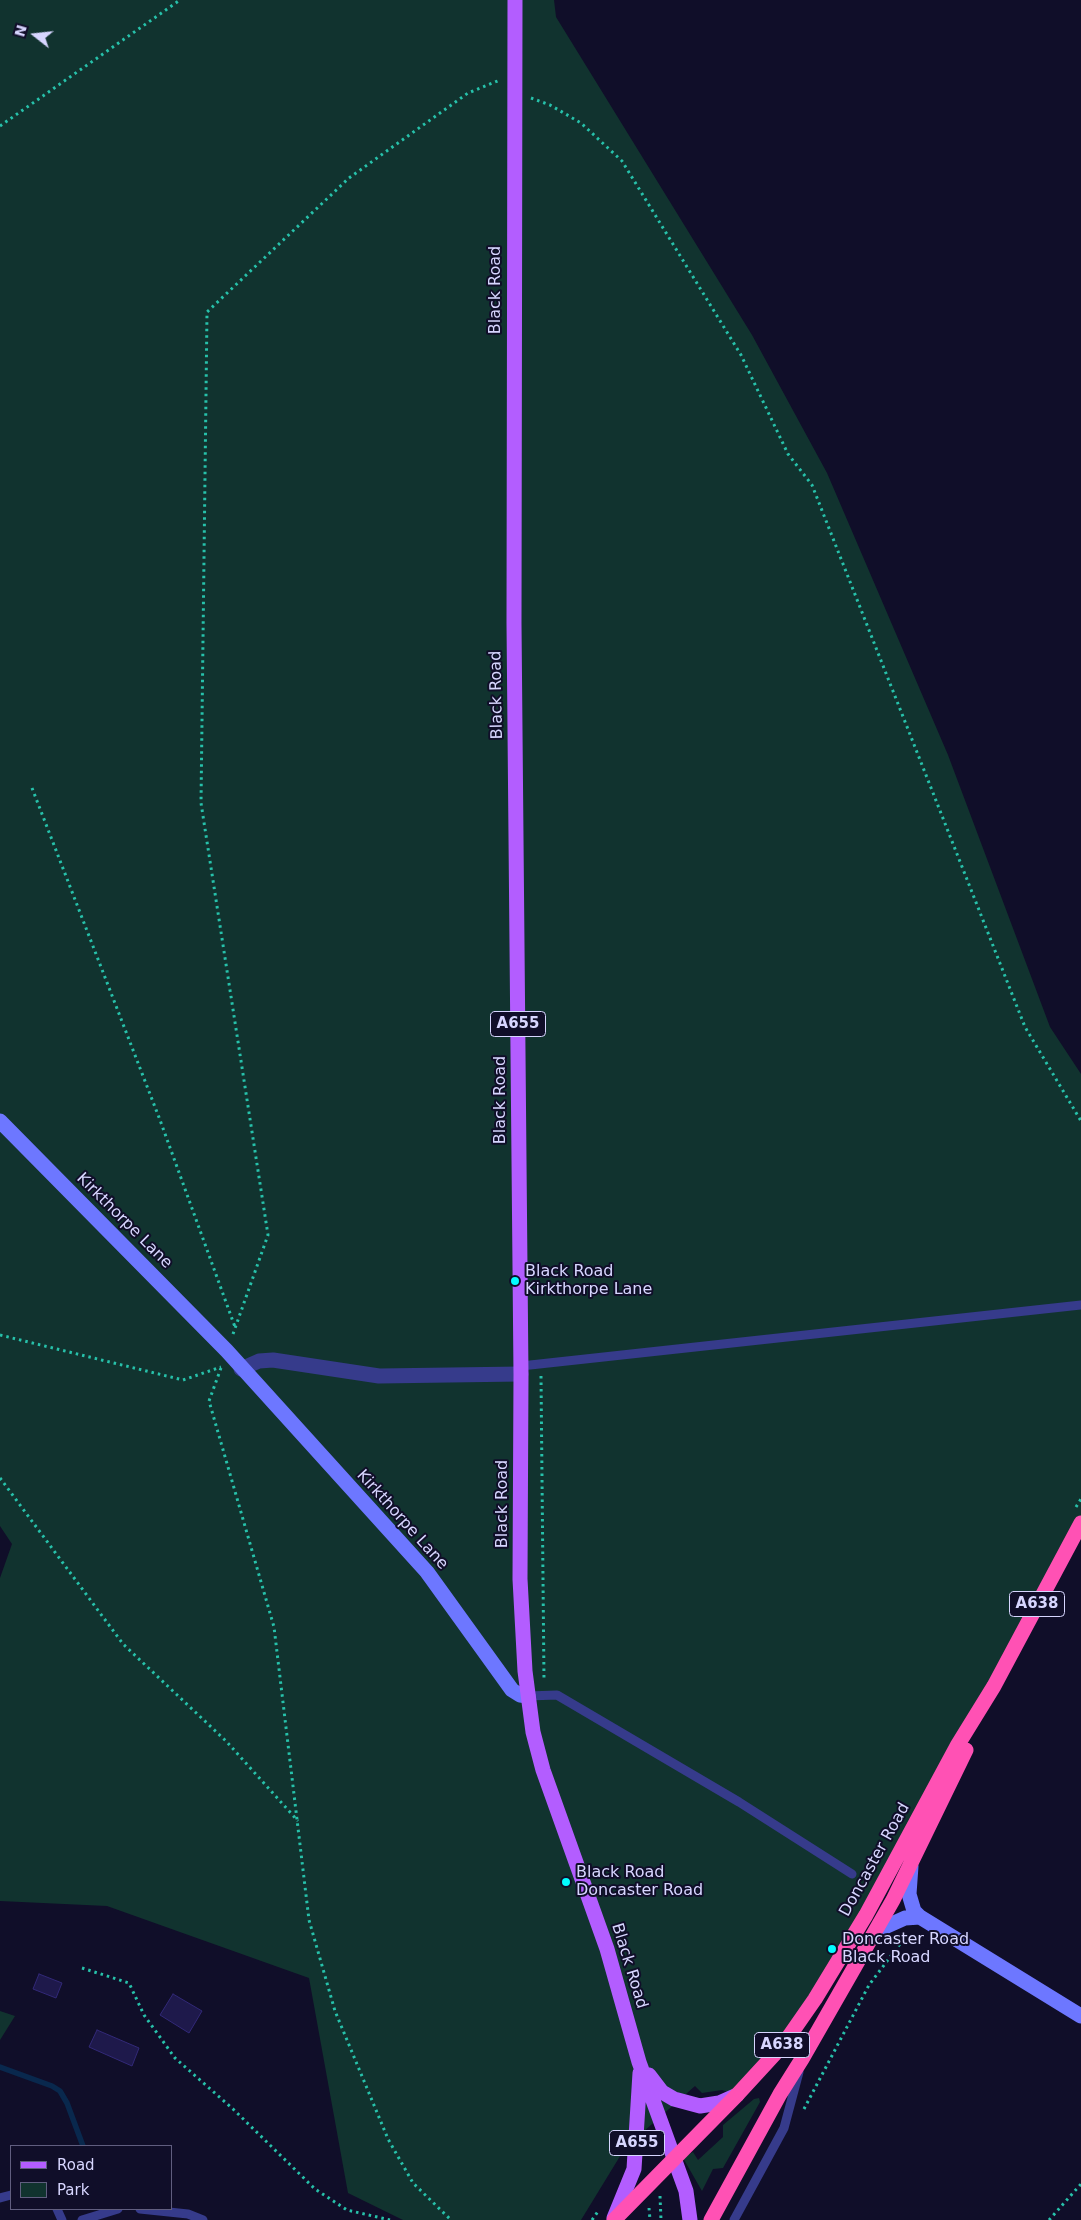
<!DOCTYPE html>
<style>
body{margin:0}
#map{position:relative;width:1081px;height:2220px;overflow:hidden;background:#100e29;font-family:"DejaVu Sans",sans-serif}
canvas{display:block}
.legend{position:absolute;left:10px;top:2145px;width:162px;height:65px;box-sizing:border-box;background:#100e29;border:1px solid #605e7f;margin:0;padding:6px 9px;list-style:none;font-size:15px;color:#d7d6ff}
.legend li{display:flex;align-items:center;gap:10px;height:25px}
.legend b{width:25px;border:1px solid #605e7f}
.north{position:absolute;left:10px;top:10px;width:50px;height:50px;-webkit-text-stroke:4px #100e29;paint-order:stroke;rotate:286deg;font-size:14px;font-weight:700;line-height:20px;text-align:center;color:#d7d6ff}
.north::after{content:'';display:block;margin:auto;width:18px;height:22px;background:#d7d6ff;clip-path:polygon(50% 0,100% 100%,50% 72%,0 100%)}
</style>
<div id="map">
<canvas width="1081" height="2220"></canvas>
<ul class="legend">
<li><b style="height:6px;background:#b35dff"></b>Road</li>
<li><b style="height:14px;background:#11332f"></b>Park</li>
</ul>
<div class="north">N</div>
</div>
<script>
const context = document.querySelector('canvas').getContext('2d');
context.lineJoin = 'round';
function paint(path, color) { context.fillStyle = color; context.fill(path, 'evenodd'); }
const poly = rows => new Path2D(rows.map(r => 'M' + r).join(''));
function trace(path, color, width, dash) { context.strokeStyle = color; context.lineWidth = width; context.lineCap = dash ? 'butt' : 'round'; context.setLineDash(dash || []); context.stroke(path); }
function write(font, color, halo, rows, align = 'center') {
  context.font = font + ' "DejaVu Sans",sans-serif'; context.lineWidth = 4; context.setLineDash([]); context.textBaseline = 'middle'; context.strokeStyle = halo; context.fillStyle = color; for (const [text, x, y, turn = 0] of rows) {
    context.save(); context.translate(x, y); context.rotate((+turn || 0) * Math.PI / 180); context.textAlign = isNaN(turn) ? turn : align; if (halo) context.strokeText(text, 0, 0); context.fillText(text, 0, 0); context.restore();
  }
}
const green = poly([
 [0,0,554,0,556,17,752,335,827,473,948,755,1050,1027,1081,1074,1081,1523,815,1999,737,2095,722,2090,702,2093,695,2086,625,2148,581,2220,403,2220,348,2193,309,1978,107,1906,0,1901,0,1578,12,1544,0,1526],
 [0,2011,15,2016,0,2040],
 [759,2098,760,2102,723,2168,713,2169,702,2191,683,2158,693,2152,698,2160,723,2137,723,2125,754,2099]
]);
const stream = poly([
 [0,2067,52,2086,60,2091,67,2103,83,2146]
]);
const building = poly([
 [39,1974,62,1983,56,1998,33,1989,39,1974],
 [173,1994,202,2011,189,2033,160,2015,173,1994],
 [97,2030,139,2048,132,2066,89,2047,97,2030]
]);
const path = poly([
 [531,98,550,105,581,123,622,161,741,355,788,454,812,485,1025,1027,1081,1121],
 [0,126,180,0],
 [32,788,160,1120,235,1327],
 [233,1334,268,1235,201,803,207,312,349,178,468,93,500,80],
 [0,1335,183,1380,221,1367],
 [221,1368,209,1401,274,1627,309,1920,335,2011,388,2139,413,2183,451,2220],
 [541,1376,544,1680],
 [0,1478,123,1644,226,1741,298,1821],
 [1076,1507,1081,1499],
 [82,1968,129,1983,144,2015,175,2058,233,2109,315,2189,347,2210,390,2220],
 [804,2109,869,1985,906,1936],
 [660,2196,661,2220],
 [649,2208,650,2220],
 [592,2220,599,2210],
 [1049,2220,1081,2184]
]);
const lane = poly([
 [521,1366,1081,1305],
 [528,1696,557,1695,739,1802,852,1874],
 [0,2198,11,2195],
 [57,2209,62,2220],
 [140,2209,188,2214,203,2220],
 [82,2220,118,2209],
 [734,2220,784,2128,799,2072]
]);
const street = poly([
 [241,1369,259,1361,273,1360,379,1376,521,1374]
]);
const secondary = poly([
 [0,1121,227,1351,427,1572,512,1690,520,1695,528,1696],
 [911,1866,909,1894,914,1911,920,1917,1081,2016],
 [876,1931,905,1918,920,1917]
]);
const primary = poly([
 [515,0,514,623,521,1374,520,1579,525,1671,533,1732,543,1770,607,1949,639,2062,686,2191,690,2220],
 [649,2075,662,2092,674,2099,700,2106,719,2103,737,2095],
 [614,2218,634,2169,640,2073]
]);
const highway = poly([
 [614,2220,737,2095,783,2045,815,1999,866,1915,957,1746,994,1686,1081,1523],
 [711,2220,780,2094,802,2059,893,1900,966,1750]
]);
const markers = [
 [515,1281,5,"#02fdff"],
 [566,1882,5,"#02fdff"],
 [832,1949,5,"#02fdff"]
];
const shields = [
 [518,1024,55],
 [1037,1604,55],
 [782,2045,55],
 [637,2143,55]
];
const shieldNames = [
 ["A655",518,1024],
 ["A638",1037,1604],
 ["A638",782,2045],
 ["A655",637,2143]
];
const streetNames = [
 ["Black Road",496,290,-90],
 ["Black Road",497,695,-91],
 ["Black Road",501,1100,-90],
 ["Kirkthorpe Lane",124,1221,45],
 ["Black Road",503,1504,-90],
 ["Kirkthorpe Lane",402,1520,48],
 ["Doncaster Road",875,1860,-61],
 ["Black Road",629,1966,73]
];
const poiNames = [
 ["Black Road",525,1272],
 ["Kirkthorpe Lane",525,1290],
 ["Black Road",576,1873],
 ["Doncaster Road",576,1891],
 ["Doncaster Road",842,1940],
 ["Black Road",842,1958]
];
paint(green, '#11332f');
trace(stream, '#09284d', 5.5);
paint(building, '#1e194b');
trace(building, '#322978', 1);
trace(path, '#27c1aa', 3, [2.5, 4]);
trace(lane, '#363b8b', 9);
trace(street, '#363b8b', 15);
trace(secondary, '#6d77ff', 15);
trace(primary, '#b35dff', 15);
trace(highway, '#ff51b4', 15);
for (const [x, y, r, color] of markers) { const dot = new Path2D(); dot.arc(x, y, r, 0, 2 * Math.PI); context.fillStyle = color; context.fill(dot); trace(dot, '#100e29', 2); }
for (const [x, y, w] of shields) { const box = new Path2D(); box.roundRect(x - w / 2, y - 12.5, w, 25, 4); context.fillStyle = '#100e29'; context.fill(box); trace(box, '#d7d6ff', 1); }
write('bold 15px', '#d7d6ff', null, shieldNames);
write('16px', '#d7d6ff', '#100e29', streetNames);
write('16px', '#d7d6ff', '#100e29', poiNames, 'left');
</script>
